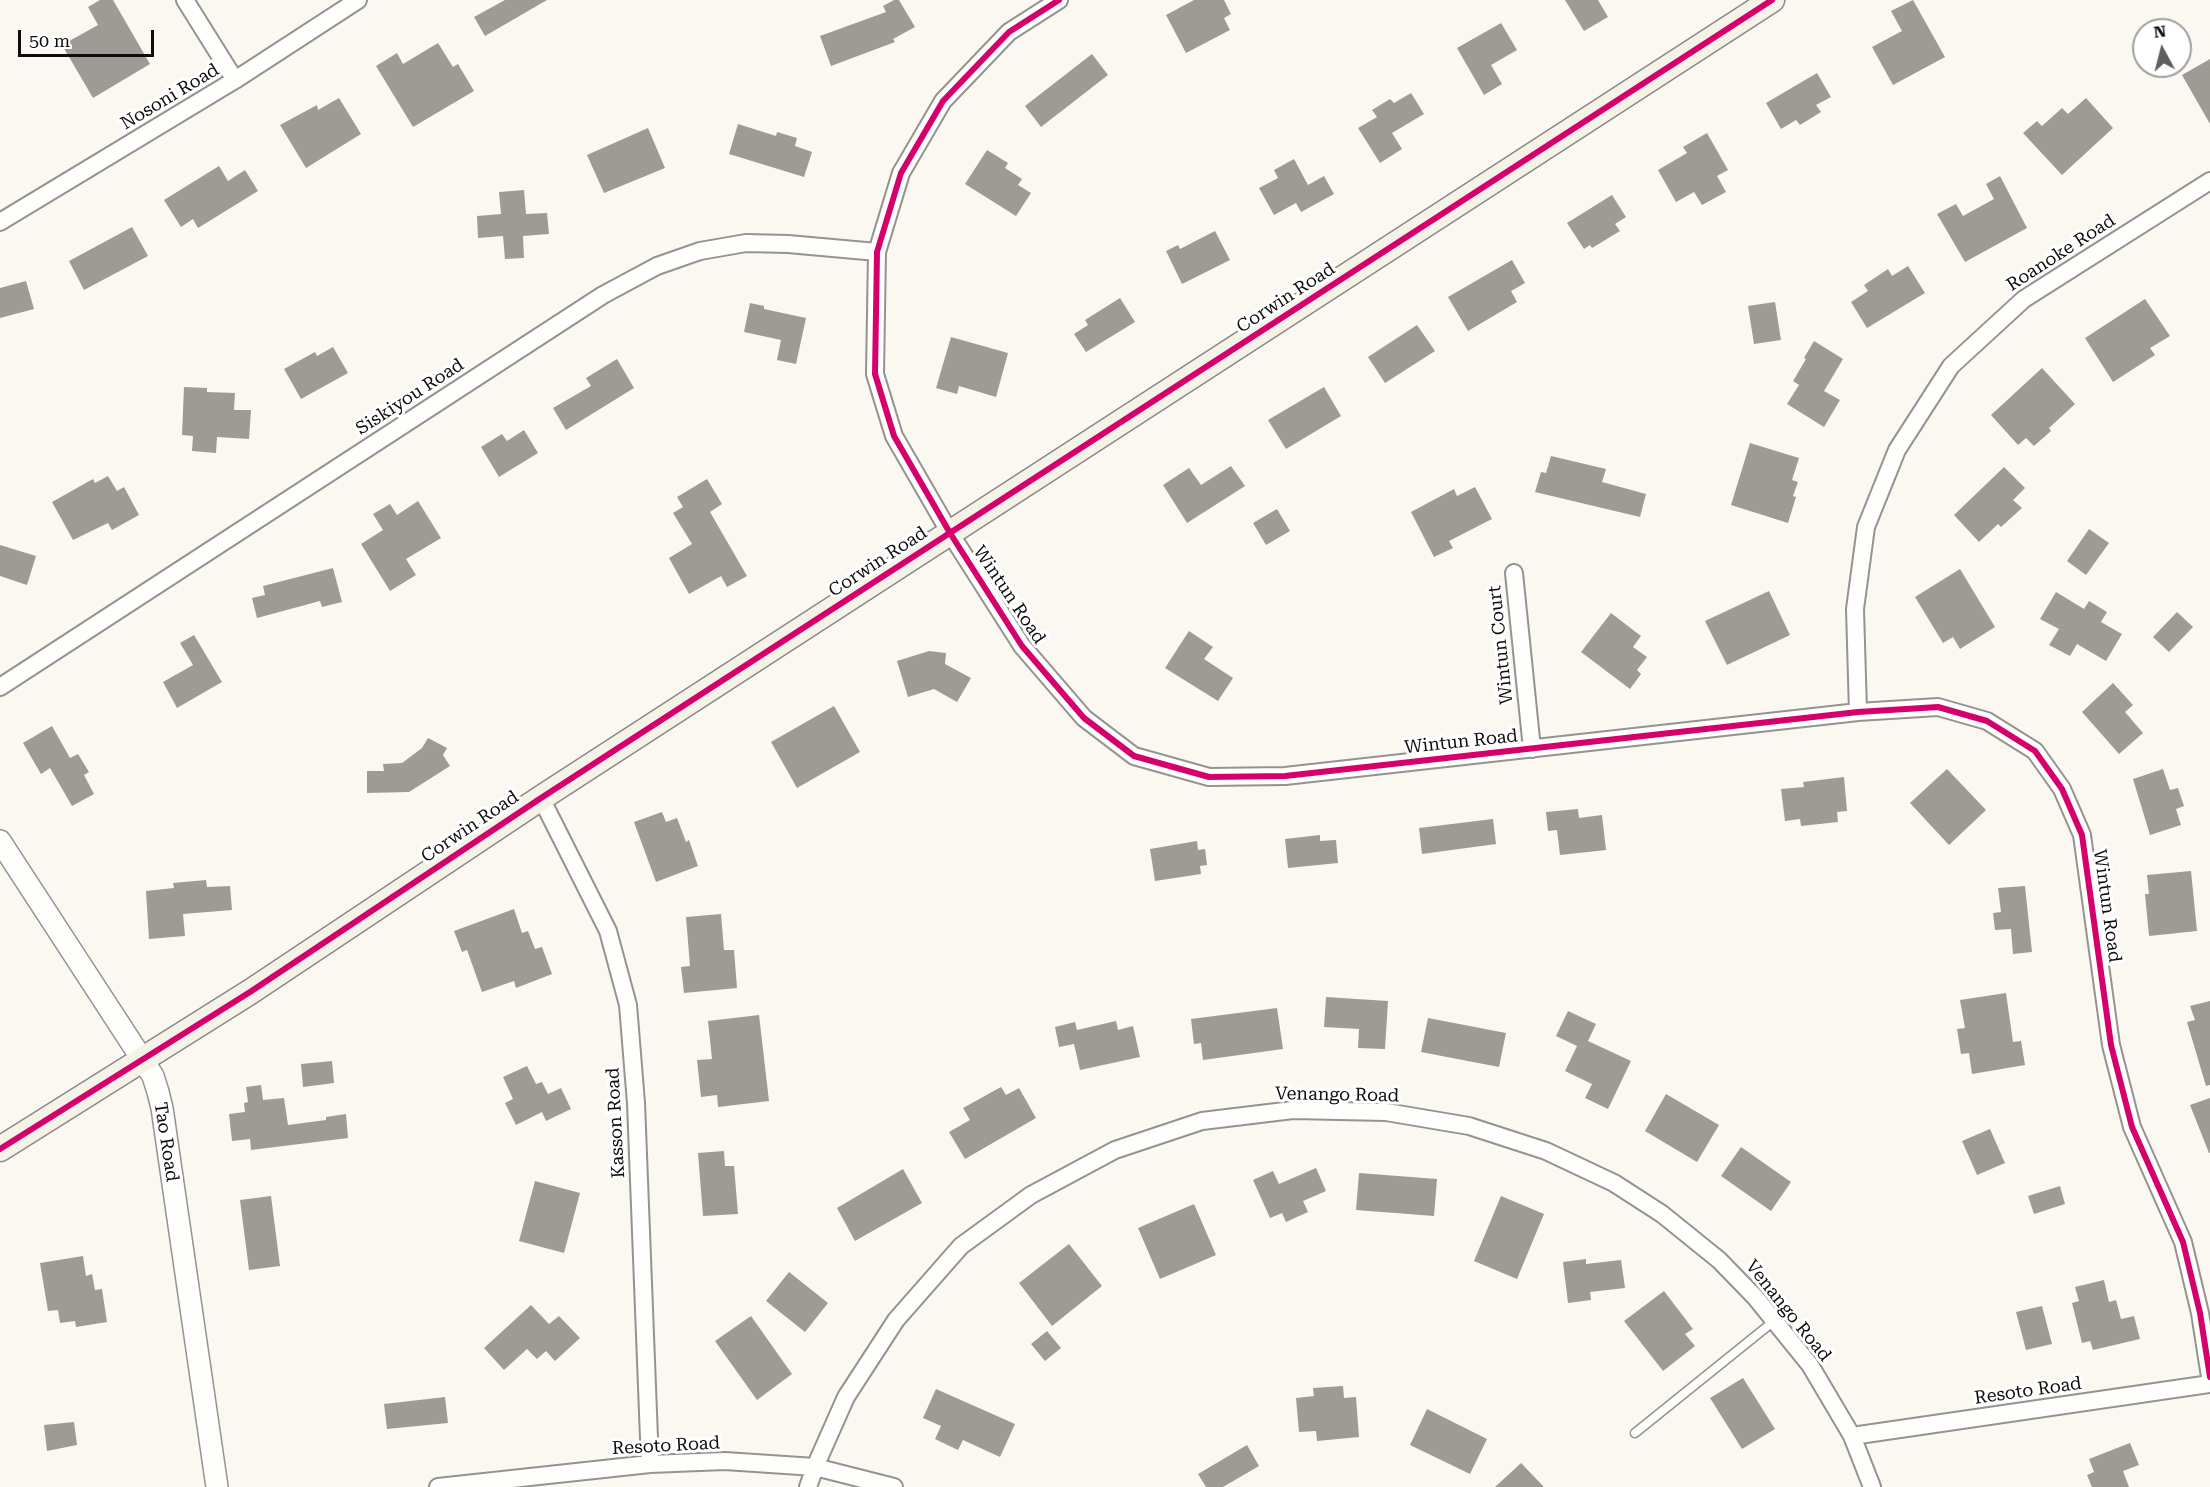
<!DOCTYPE html>
<style>
body{margin:0}
#map{position:relative;width:2210px;height:1487px;overflow:hidden;background:#fbf8f1;font-family:"Roboto Serif",serif}
canvas{display:block}
.north{position:absolute;left:2132px;top:18px;width:60px;height:60px;box-sizing:border-box;background:#fff;border:2px solid #9e9e9e;border-radius:50%;rotate:353deg;font-size:16px;font-weight:700;line-height:24px;text-align:center;color:#0d0d0d}
.north::after{content:'';display:block;margin:auto;width:21px;height:27px;background:#605f5d;clip-path:polygon(50% 0,100% 100%,50% 72%,0 100%)}
.scale{position:absolute;left:18px;top:30px;width:136px;height:27px;box-sizing:border-box;border:3px solid #0d0d0d;border-top:0;padding-left:8px;font-size:18px;line-height:21px;white-space:nowrap;color:#0d0d0d;-webkit-text-stroke:4px #fff;paint-order:stroke}
</style>
<div id="map">
<canvas width="2210" height="1487"></canvas>
<div class="north">N</div>
<div class="scale">50 m</div>
</div>
<script>
const context = document.querySelector('canvas').getContext('2d');
context.lineJoin = 'round';
function paint(path, color) { context.fillStyle = color; context.fill(path, 'evenodd'); }
const poly = rows => new Path2D(rows.map(r => 'M' + r).join(''));
function trace(path, color, width, dash) { context.strokeStyle = color; context.lineWidth = width; context.lineCap = dash ? 'butt' : 'round'; context.setLineDash(dash || []); context.stroke(path); }
function write(font, color, halo, rows, align = 'center') {
  context.font = font + ' "Roboto Serif",serif'; context.lineWidth = 6; context.setLineDash([]); context.textBaseline = 'middle'; context.strokeStyle = halo; context.fillStyle = color; for (const [text, x, y, turn = 0] of rows) {
    context.save(); context.translate(x, y); context.rotate((+turn || 0) * Math.PI / 180); context.textAlign = isNaN(turn) ? turn : align; if (halo) context.strokeText(text, 0, 0); context.fillText(text, 0, 0); context.restore();
  }
}
const building = poly([
 [100,0,113,0,150,64,93,98,62,45,98,25,88,7],
 [505,0,547,0,485,36,474,17],
 [894,0,899,0,915,27,893,39,895,42,831,66,820,36,886,12,883,6],
 [1194,0,1224,0,1231,14,1224,18,1230,30,1186,53,1166,15],
 [1565,0,1598,0,1608,17,1584,31],
 [1913,0,1945,57,1893,85,1872,47,1902,31,1891,11],
 [1501,23,1517,50,1491,65,1502,84,1484,95,1457,48],
 [438,43,453,67,458,64,474,91,413,127,376,66,397,53,403,64],
 [1092,54,1108,75,1041,127,1025,106],
 [2210,59,2210,124,2182,75],
 [1817,73,1831,97,1816,105,1821,112,1800,125,1796,120,1781,129,1766,103],
 [1411,93,1424,114,1392,133,1402,149,1380,163,1358,128,1377,117,1372,110,1390,99,1394,103],
 [339,98,361,134,306,168,280,125,317,105,318,110],
 [2086,98,2113,128,2062,175,2023,133,2037,121,2042,126,2062,108,2068,114],
 [738,124,776,136,777,132,797,138,795,146,812,152,804,177,729,154],
 [648,128,665,168,604,193,587,155],
 [1707,133,1728,170,1717,176,1726,192,1702,205,1694,192,1676,202,1658,170,1687,153,1683,147],
 [987,150,1008,163,1005,168,1022,179,1018,185,1031,193,1016,216,965,184],
 [1294,159,1308,185,1324,176,1334,194,1301,212,1296,203,1274,215,1259,188,1278,178,1274,170],
 [219,166,228,181,245,170,258,191,198,228,193,219,181,227,164,200],
 [2000,176,2027,228,1965,262,1937,214,1956,204,1963,216,1994,199,1986,184],
 [524,190,526,214,547,213,549,234,523,236,524,258,505,259,503,236,478,238,477,216,501,214,499,192],
 [1612,195,1626,217,1615,224,1620,231,1592,248,1590,245,1584,249,1567,223],
 [132,227,148,256,84,290,69,261],
 [1215,231,1230,260,1182,284,1166,251,1178,245,1180,249],
 [1512,260,1525,283,1511,291,1517,302,1468,331,1448,297],
 [1908,266,1925,293,1867,328,1851,302,1868,291,1864,285,1888,269,1892,276],
 [26,281,34,309,0,318,0,288],
 [1120,298,1135,322,1086,352,1074,334,1088,325,1085,320],
 [2145,299,2170,336,2150,348,2155,355,2113,382,2085,338],
 [1775,302,1781,340,1754,344,1748,306],
 [750,303,764,306,764,309,806,318,796,364,777,360,781,340,744,332],
 [1417,325,1435,351,1385,383,1368,357],
 [951,337,1008,353,996,397,959,386,957,394,936,388],
 [1814,341,1843,359,1824,391,1840,400,1824,427,1787,404,1799,385,1793,381,1806,359,1804,358],
 [333,347,348,373,301,399,284,369,315,352,317,356],
 [617,359,634,388,566,430,553,408,591,386,586,378],
 [2042,368,2075,404,2049,428,2051,431,2034,446,2026,438,2018,445,1991,415],
 [184,387,207,388,207,392,235,393,234,410,251,410,249,439,217,437,216,453,192,451,193,436,182,435],
 [1324,387,1341,416,1286,449,1268,420],
 [524,430,538,453,499,477,481,447,502,434,507,441],
 [1750,443,1799,458,1792,480,1798,482,1793,496,1796,497,1788,523,1731,505],
 [1551,456,1606,469,1602,482,1646,494,1640,517,1535,492,1541,472,1546,473],
 [1231,466,1245,486,1187,523,1163,485,1189,468,1201,485],
 [2004,467,2025,488,2013,500,2022,508,2001,527,1998,524,1979,542,1954,515],
 [108,476,117,491,124,487,139,515,112,530,108,523,73,540,52,502,93,479,95,483],
 [707,479,722,504,710,512,747,576,727,587,721,576,689,594,669,558,692,544,673,513,683,507,677,497],
 [1475,487,1492,519,1449,541,1453,548,1434,557,1411,512,1454,489,1457,496],
 [418,501,441,538,406,559,416,575,390,591,361,544,383,530,373,514,390,504,397,515],
 [1277,509,1290,531,1266,545,1253,523],
 [2089,529,2109,543,2086,575,2067,561],
 [0,545,36,556,27,585,0,576],
 [333,568,342,602,322,607,320,601,257,618,252,598,265,595,263,586],
 [1960,569,1995,627,1960,649,1953,637,1943,643,1915,597],
 [1769,591,1790,635,1727,665,1705,621],
 [2056,592,2084,609,2089,601,2107,612,2101,622,2122,634,2106,661,2077,644,2070,656,2049,645,2059,629,2040,619],
 [2177,612,2193,627,2169,652,2153,637],
 [1611,613,1641,636,1633,647,1647,657,1637,670,1641,674,1630,689,1581,652],
 [1189,631,1213,647,1204,659,1233,678,1218,701,1165,668],
 [194,635,222,682,177,708,163,682,193,665,180,643],
 [929,651,946,653,945,664,971,678,957,702,934,689,908,697,897,661],
 [2113,683,2133,705,2125,712,2143,733,2119,754,2082,712],
 [834,706,860,752,797,788,771,742],
 [52,726,70,758,78,754,89,772,84,775,94,794,72,806,50,768,41,774,23,743],
 [428,738,447,748,443,755,450,766,409,792,367,793,367,771,384,771,383,764,402,763,422,748],
 [1947,769,1986,810,1949,845,1910,803],
 [2163,769,2170,790,2178,788,2184,806,2176,809,2181,825,2150,835,2133,779],
 [1844,777,1847,811,1837,812,1838,822,1801,826,1800,819,1785,821,1781,789,1804,787,1803,782],
 [1578,809,1579,818,1602,815,1606,850,1560,855,1557,830,1548,831,1546,812],
 [662,812,666,822,677,818,686,842,689,840,698,866,656,882,634,822],
 [1493,819,1496,844,1422,854,1419,828],
 [1320,835,1320,841,1336,840,1338,863,1288,868,1285,839],
 [1197,841,1198,850,1205,849,1207,865,1200,866,1201,874,1155,881,1150,849],
 [2191,871,2197,931,2149,936,2145,894,2149,894,2147,875],
 [206,880,207,887,230,886,232,910,183,914,185,936,149,939,146,891,174,888,173,883],
 [2025,886,2032,952,2013,954,2011,929,1995,930,1993,913,2001,912,1998,888],
 [514,909,522,933,528,931,535,949,542,947,552,974,516,988,514,981,482,992,467,950,462,952,454,931],
 [721,914,724,950,734,950,737,988,684,993,681,967,690,966,686,917],
 [2006,993,2013,1042,2021,1041,2025,1065,1972,1074,1969,1053,1961,1054,1957,1029,1965,1028,1960,1000],
 [1326,997,1388,1001,1385,1049,1358,1048,1359,1029,1324,1027],
 [2210,1001,2210,1085,2206,1086,2187,1022,2195,1020,2190,1006],
 [1277,1008,1283,1049,1203,1060,1201,1043,1194,1044,1191,1019],
 [1568,1011,1596,1024,1588,1041,1631,1061,1608,1109,1585,1098,1592,1084,1565,1071,1577,1046,1556,1036],
 [759,1015,769,1101,718,1107,717,1095,701,1097,697,1060,712,1059,708,1021],
 [1428,1018,1506,1033,1499,1067,1421,1052],
 [1116,1021,1118,1030,1133,1026,1140,1057,1080,1070,1074,1044,1059,1047,1055,1027,1075,1022,1077,1030],
 [332,1061,334,1083,303,1087,301,1064],
 [527,1066,536,1084,542,1082,548,1094,561,1088,571,1109,546,1121,542,1112,516,1125,505,1103,513,1099,503,1077],
 [261,1085,263,1100,284,1098,288,1125,326,1120,326,1117,346,1114,348,1138,251,1150,250,1139,232,1141,229,1114,245,1112,244,1103,248,1102,246,1087],
 [1001,1087,1006,1095,1019,1088,1036,1118,965,1159,949,1132,970,1120,963,1108],
 [1666,1094,1719,1125,1697,1162,1645,1131],
 [2210,1098,2210,1153,2209,1153,2190,1105],
 [1990,1129,2005,1163,1977,1175,1962,1141],
 [1741,1147,1791,1182,1771,1211,1721,1176],
 [724,1151,725,1166,734,1166,738,1214,703,1216,698,1153],
 [1316,1168,1326,1191,1303,1201,1308,1212,1286,1222,1282,1213,1270,1218,1253,1180,1273,1171,1279,1184],
 [903,1169,922,1203,855,1241,837,1208],
 [1359,1173,1437,1179,1434,1216,1356,1210],
 [535,1181,580,1193,564,1253,519,1241],
 [2060,1186,2065,1204,2034,1214,2028,1196],
 [271,1196,280,1266,249,1270,240,1200],
 [1501,1196,1544,1214,1517,1279,1474,1261],
 [1194,1204,1216,1255,1160,1279,1138,1228],
 [1069,1244,1102,1286,1052,1326,1019,1283],
 [83,1256,86,1276,92,1274,95,1290,102,1289,107,1322,76,1327,75,1321,60,1323,58,1310,48,1311,40,1263],
 [1586,1259,1586,1264,1621,1260,1625,1288,1590,1292,1591,1300,1568,1303,1563,1262],
 [789,1272,828,1303,805,1332,766,1301],
 [2104,1280,2109,1302,2116,1300,2121,1319,2134,1316,2140,1339,2093,1350,2090,1341,2082,1343,2072,1303,2079,1301,2075,1287],
 [1664,1291,1693,1329,1685,1334,1695,1346,1663,1371,1624,1321],
 [531,1305,549,1324,559,1316,580,1338,555,1361,546,1351,537,1359,527,1349,504,1370,484,1348],
 [2042,1306,2052,1344,2026,1350,2016,1312],
 [751,1316,792,1374,757,1400,715,1341],
 [1047,1331,1061,1348,1045,1361,1031,1344],
 [1743,1378,1775,1429,1742,1449,1710,1398],
 [1343,1386,1344,1398,1356,1397,1359,1437,1317,1441,1316,1431,1299,1432,1296,1398,1314,1396,1313,1388],
 [936,1389,1015,1424,1000,1457,963,1440,958,1450,935,1439,941,1426,923,1418],
 [445,1397,448,1423,387,1429,384,1404],
 [1427,1409,1487,1439,1470,1474,1410,1445],
 [74,1422,77,1445,47,1451,44,1425],
 [2130,1443,2139,1465,2123,1471,2129,1487,2092,1487,2087,1475,2094,1472,2089,1459],
 [1247,1445,1259,1466,1223,1487,1206,1487,1198,1474],
 [1521,1463,1544,1487,1495,1487]
]);
const service = poly([
 [1635,1433,1774,1321]
]);
const minor = poly([
 [185,0,235,80],
 [1059,0,1009,32,943,101,901,173,877,252,875,374,894,436,950,533,1022,646,1084,718,1134,756,1209,777,1285,776,1858,712,1938,707,1987,721,2035,751,2062,789,2082,835,2111,1045,2132,1127,2183,1242,2200,1313,2210,1377],
 [0,222,235,80,358,0],
 [1514,573,1532,749],
 [0,687,603,295,657,266,700,251,746,243,788,244,877,252],
 [1858,712,1855,609,1866,527,1897,450,1951,366,2024,299,2210,181],
 [541,798,608,931,628,1005,636,1103,650,1464],
 [1852,1436,2210,1384],
 [438,1487,650,1464,725,1461,815,1467,894,1487],
 [808,1487,815,1467,846,1397,896,1320,961,1246,1031,1195,1115,1150,1202,1121,1293,1110,1386,1112,1469,1126,1546,1151,1614,1183,1662,1214,1719,1260,1755,1297,1810,1365,1852,1436,1872,1487]
]);
const tertiary = poly([
 [0,841,153,1076,158,1092,162,1108,217,1487]
]);
const secondary = poly([
 [0,1149,250,992,541,798,1772,0]
]);
const cycleway = poly([
 [1059,0,1009,32,943,101,901,173,877,252,875,374,894,436,950,533,1022,646,1084,718,1134,756,1209,777,1285,776,1858,712,1938,707,1987,721,2035,751,2062,789,2082,835,2111,1045,2132,1127,2183,1242,2200,1313,2210,1377],
 [0,1149,250,992,541,798,1772,0]
]);
const streetNames = [
 ["Nosoni Road",170,97,-31],
 ["Roanoke Road",2061,253,-33],
 ["Corwin Road",1286,298,-33],
 ["Siskiyou Road",410,397,-33],
 ["Corwin Road",878,562,-33],
 ["Wintun Road",1009,595,56],
 ["Wintun Court",1501,645,-96],
 ["Wintun Road",1461,742,-6],
 ["Corwin Road",470,827,-34],
 ["Wintun Road",2107,906,82],
 ["Venango Road",1337,1095,1],
 ["Kasson Road",616,1123,-93],
 ["Tao Road",166,1142,81],
 ["Venango Road",1788,1311,51],
 ["Resoto Road",2028,1391,-8],
 ["Resoto Road",666,1446,-3]
];
paint(building, '#9e9b97');
trace(service, '#949390', 11);
trace(minor, '#949390', 20);
trace(tertiary, '#949390', 24);
trace(secondary, '#8b8986', 27);
trace(service, '#fefefd', 8);
trace(minor, '#fefefd', 16);
trace(tertiary, '#fefefd', 21);
trace(secondary, '#f5f2e8', 24);
trace(cycleway, '#d6006c', 6);
write('18px', '#0d0d0d', '#fff', streetNames);
</script>
